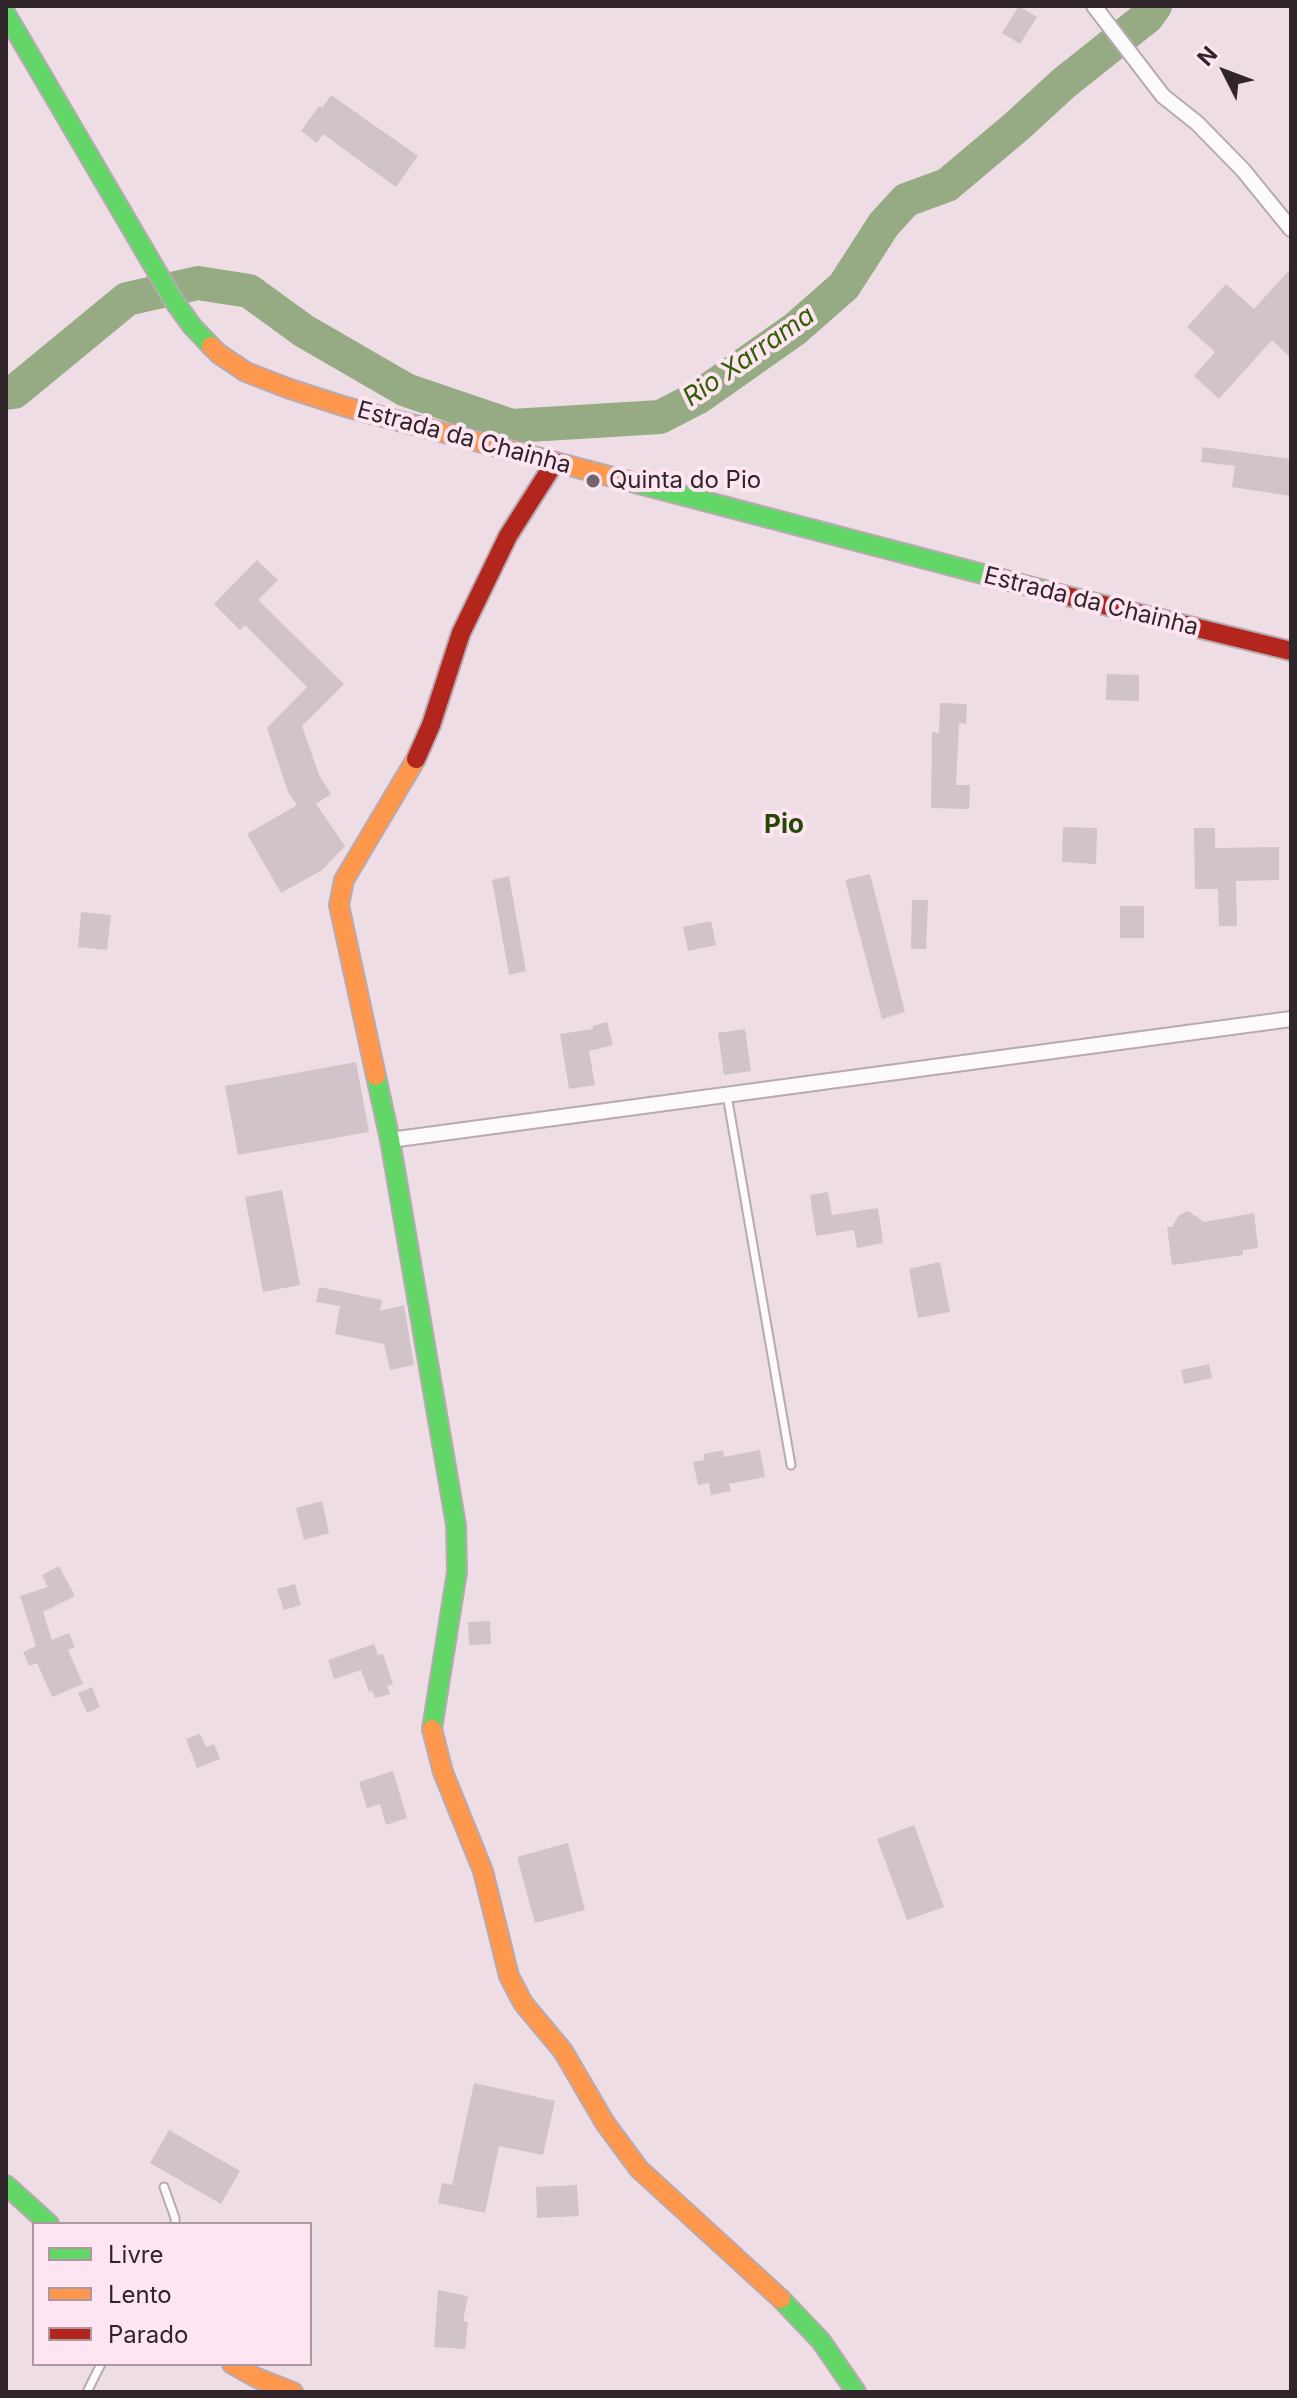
<!DOCTYPE html>
<style>
body{margin:0}
#map{position:relative;width:1297px;height:2398px;overflow:hidden;background:#eedde5;font-family:Inter,sans-serif}
canvas{display:block}
.frame{position:absolute;inset:0;border:8px solid #30252a;pointer-events:none}
.legend{position:absolute;left:32px;top:2222px;width:280px;height:144px;box-sizing:border-box;background:#fee5f1;border:2px solid #ac98a1;margin:0;padding:10px 14px;list-style:none;font-size:24px;color:#30252a}
.legend li{display:flex;align-items:center;gap:16px;height:40px}
.legend b{width:40px;border:2px solid #ac98a1}
.north{position:absolute;left:1185px;top:32px;width:80px;height:80px;-webkit-text-stroke:6px #fee5f1;paint-order:stroke;rotate:312deg;font-size:22px;font-weight:700;line-height:32px;text-align:center;color:#30252a}
.north::after{content:'';display:block;margin:auto;width:28px;height:36px;background:#30252a;clip-path:polygon(50% 0,100% 100%,50% 72%,0 100%)}
</style>
<div id="map">
<canvas width="1297" height="2398"></canvas>
<div class="frame"></div>
<ul class="legend">
<li><b style="height:10px;background:#63d668"></b>Livre</li>
<li><b style="height:10px;background:#ff974d"></b>Lento</li>
<li><b style="height:10px;background:#b3261e"></b>Parado</li>
</ul>
<div class="north">N</div>
</div>
<script>
const context = document.querySelector('canvas').getContext('2d');
context.lineJoin = 'round';
const poly = rows => new Path2D(rows.map(r => 'M' + r).join(''));
function trace(path, color, width, dash) { context.strokeStyle = color; context.lineWidth = width; context.lineCap = dash ? 'butt' : 'round'; context.setLineDash(dash || []); context.stroke(path); }
function paint(path, color) { context.fillStyle = color; context.fill(path, 'evenodd'); }
function write(font, color, halo, rows, align = 'center') {
  context.font = font + ' Inter,sans-serif'; context.lineWidth = 8; context.setLineDash([]); context.textBaseline = 'middle'; context.strokeStyle = halo; context.fillStyle = color; for (const [text, x, y, turn = 0] of rows) {
    context.save(); context.translate(x, y); context.rotate((+turn || 0) * Math.PI / 180); context.textAlign = isNaN(turn) ? turn : align; if (halo) context.strokeText(text, 0, 0); context.fillText(text, 0, 0); context.restore();
  }
}
const river = poly([
 [6,393,14,392,127,299,198,283,249,291,304,331,406,390,512,426,660,417,697,398,795,329,844,286,884,224,906,200,947,185,1016,127,1064,83,1147,17,1155,6]
]);
const building = poly([
 [1019,6,1037,17,1020,44,1002,33],
 [331,95,418,156,396,187,323,134,317,143,301,131,319,106,322,108],
 [1291,268,1291,358,1272,340,1219,399,1194,376,1215,352,1187,327,1226,284,1254,309],
 [1203,447,1291,459,1291,496,1232,487,1235,466,1201,462],
 [257,560,278,580,258,600,344,684,302,726,319,775,331,794,316,804,345,846,322,870,281,893,247,834,297,805,288,792,267,728,307,687,245,625,240,630,214,604],
 [1107,674,1139,675,1139,701,1106,700],
 [940,703,967,704,966,724,959,723,956,785,970,785,969,809,931,808,932,732,939,733],
 [1063,827,1097,828,1096,864,1062,862],
 [1194,828,1215,828,1215,848,1279,847,1279,880,1236,881,1237,926,1219,926,1218,889,1195,889],
 [870,874,905,1012,882,1019,845,880],
 [509,876,526,971,509,975,492,880],
 [912,900,928,900,926,949,911,949],
 [1120,906,1144,906,1144,938,1120,938],
 [81,912,111,915,107,950,78,947],
 [711,921,716,945,688,951,683,927],
 [607,1022,613,1045,589,1051,595,1085,569,1089,560,1034,593,1029,593,1026],
 [745,1029,751,1071,724,1075,718,1033],
 [356,1062,369,1132,238,1155,225,1086],
 [282,1190,300,1285,263,1292,245,1197],
 [828,1192,832,1215,878,1208,883,1243,857,1248,854,1230,816,1236,810,1195],
 [1188,1211,1204,1222,1254,1213,1258,1248,1243,1250,1243,1255,1172,1265,1167,1227,1172,1227,1179,1215],
 [940,1262,950,1312,918,1318,909,1269],
 [319,1287,382,1300,380,1311,404,1305,414,1365,390,1370,384,1344,335,1334,340,1306,316,1302],
 [1209,1364,1212,1378,1184,1384,1181,1370],
 [723,1450,724,1457,760,1450,765,1477,729,1484,731,1491,711,1495,709,1483,698,1485,693,1462,704,1460,704,1454],
 [322,1501,329,1533,304,1540,296,1508],
 [59,1566,75,1596,43,1612,52,1640,69,1633,75,1647,68,1650,83,1684,52,1697,37,1663,29,1666,23,1652,36,1646,20,1596,48,1587,42,1575],
 [295,1584,301,1605,284,1610,277,1589],
 [490,1621,491,1644,469,1645,468,1622],
 [374,1644,378,1655,383,1654,393,1684,387,1686,390,1694,375,1698,372,1691,369,1692,361,1670,334,1679,328,1660],
 [92,1687,100,1707,87,1713,78,1693],
 [200,1734,206,1747,214,1744,220,1759,197,1768,186,1739],
 [393,1771,407,1818,386,1825,380,1804,367,1808,359,1782],
 [914,1825,944,1907,907,1920,877,1839],
 [568,1843,585,1910,535,1923,517,1857],
 [474,2083,555,2101,543,2155,499,2146,485,2213,438,2203,442,2183,452,2185],
 [169,2130,240,2171,221,2204,150,2163],
 [577,2185,579,2216,537,2218,536,2187],
 [438,2290,468,2296,463,2321,468,2322,465,2349,434,2347]
]);
const lane = poly([
 [727,1095,791,1465],
 [164,2187,175,2218,175,2224],
 [87,2392,101,2364]
]);
const street = poly([
 [1094,6,1163,96,1197,123,1243,170,1291,229],
 [390,1140,1291,1019]
]);
const fast = poly([
 [6,14,174,301,192,326,211,346],
 [620,479,1059,594],
 [376,1076,390,1140,456,1525,457,1572,432,1729],
 [6,2185,49,2224],
 [781,2299,821,2341,856,2392]
]);
const slow = poly([
 [211,346,219,354,246,372,290,389,346,407,620,479],
 [376,1076,339,905,344,880,416,759],
 [432,1729,443,1772,483,1871,509,1976,523,2003,563,2051,605,2123,639,2169,781,2299],
 [232,2364,257,2378,293,2392]
]);
const jam = poly([
 [1059,594,1291,651],
 [416,759,431,725,461,633,508,536,555,462]
]);
const markers = [
 [593,481,8,"#72656b"]
];
const streetNames = [
 ["Estrada da Chainha",464,438,15],
 ["Estrada da Chainha",1091,602,14]
];
const poiNames = [
 ["Quinta do Pio",609,481]
];
const waterNames = [
 ["Rio Xarrama",749,357,-35]
];
const neighbourhoodNames = [
 ["Pio",784,825]
];
trace(river, '#96ab84', 34);
paint(building, '#d0c3c9');
trace(lane, '#b7aab0', 11);
trace(street, '#b7aab0', 18);
trace(fast, '#b7aab0', 22);
trace(slow, '#b7aab0', 22);
trace(jam, '#b7aab0', 22);
trace(lane, '#fcfafb', 7);
trace(street, '#fcfafb', 14);
trace(fast, '#63d668', 18);
trace(slow, '#ff974d', 18);
trace(jam, '#b3261e', 18);
for (const [x, y, r, color] of markers) { const dot = new Path2D(); dot.arc(x, y, r, 0, 2 * Math.PI); context.fillStyle = color; context.fill(dot); trace(dot, '#fee5f1', 3); }
write('24px', '#30252a', '#fee5f1', streetNames);
write('24px', '#30252a', '#fee5f1', poiNames, 'left');
write('italic 26px', '#316004', '#fee5f1', waterNames);
write('bold 26px', '#244805', '#fee5f1', neighbourhoodNames);
</script>
